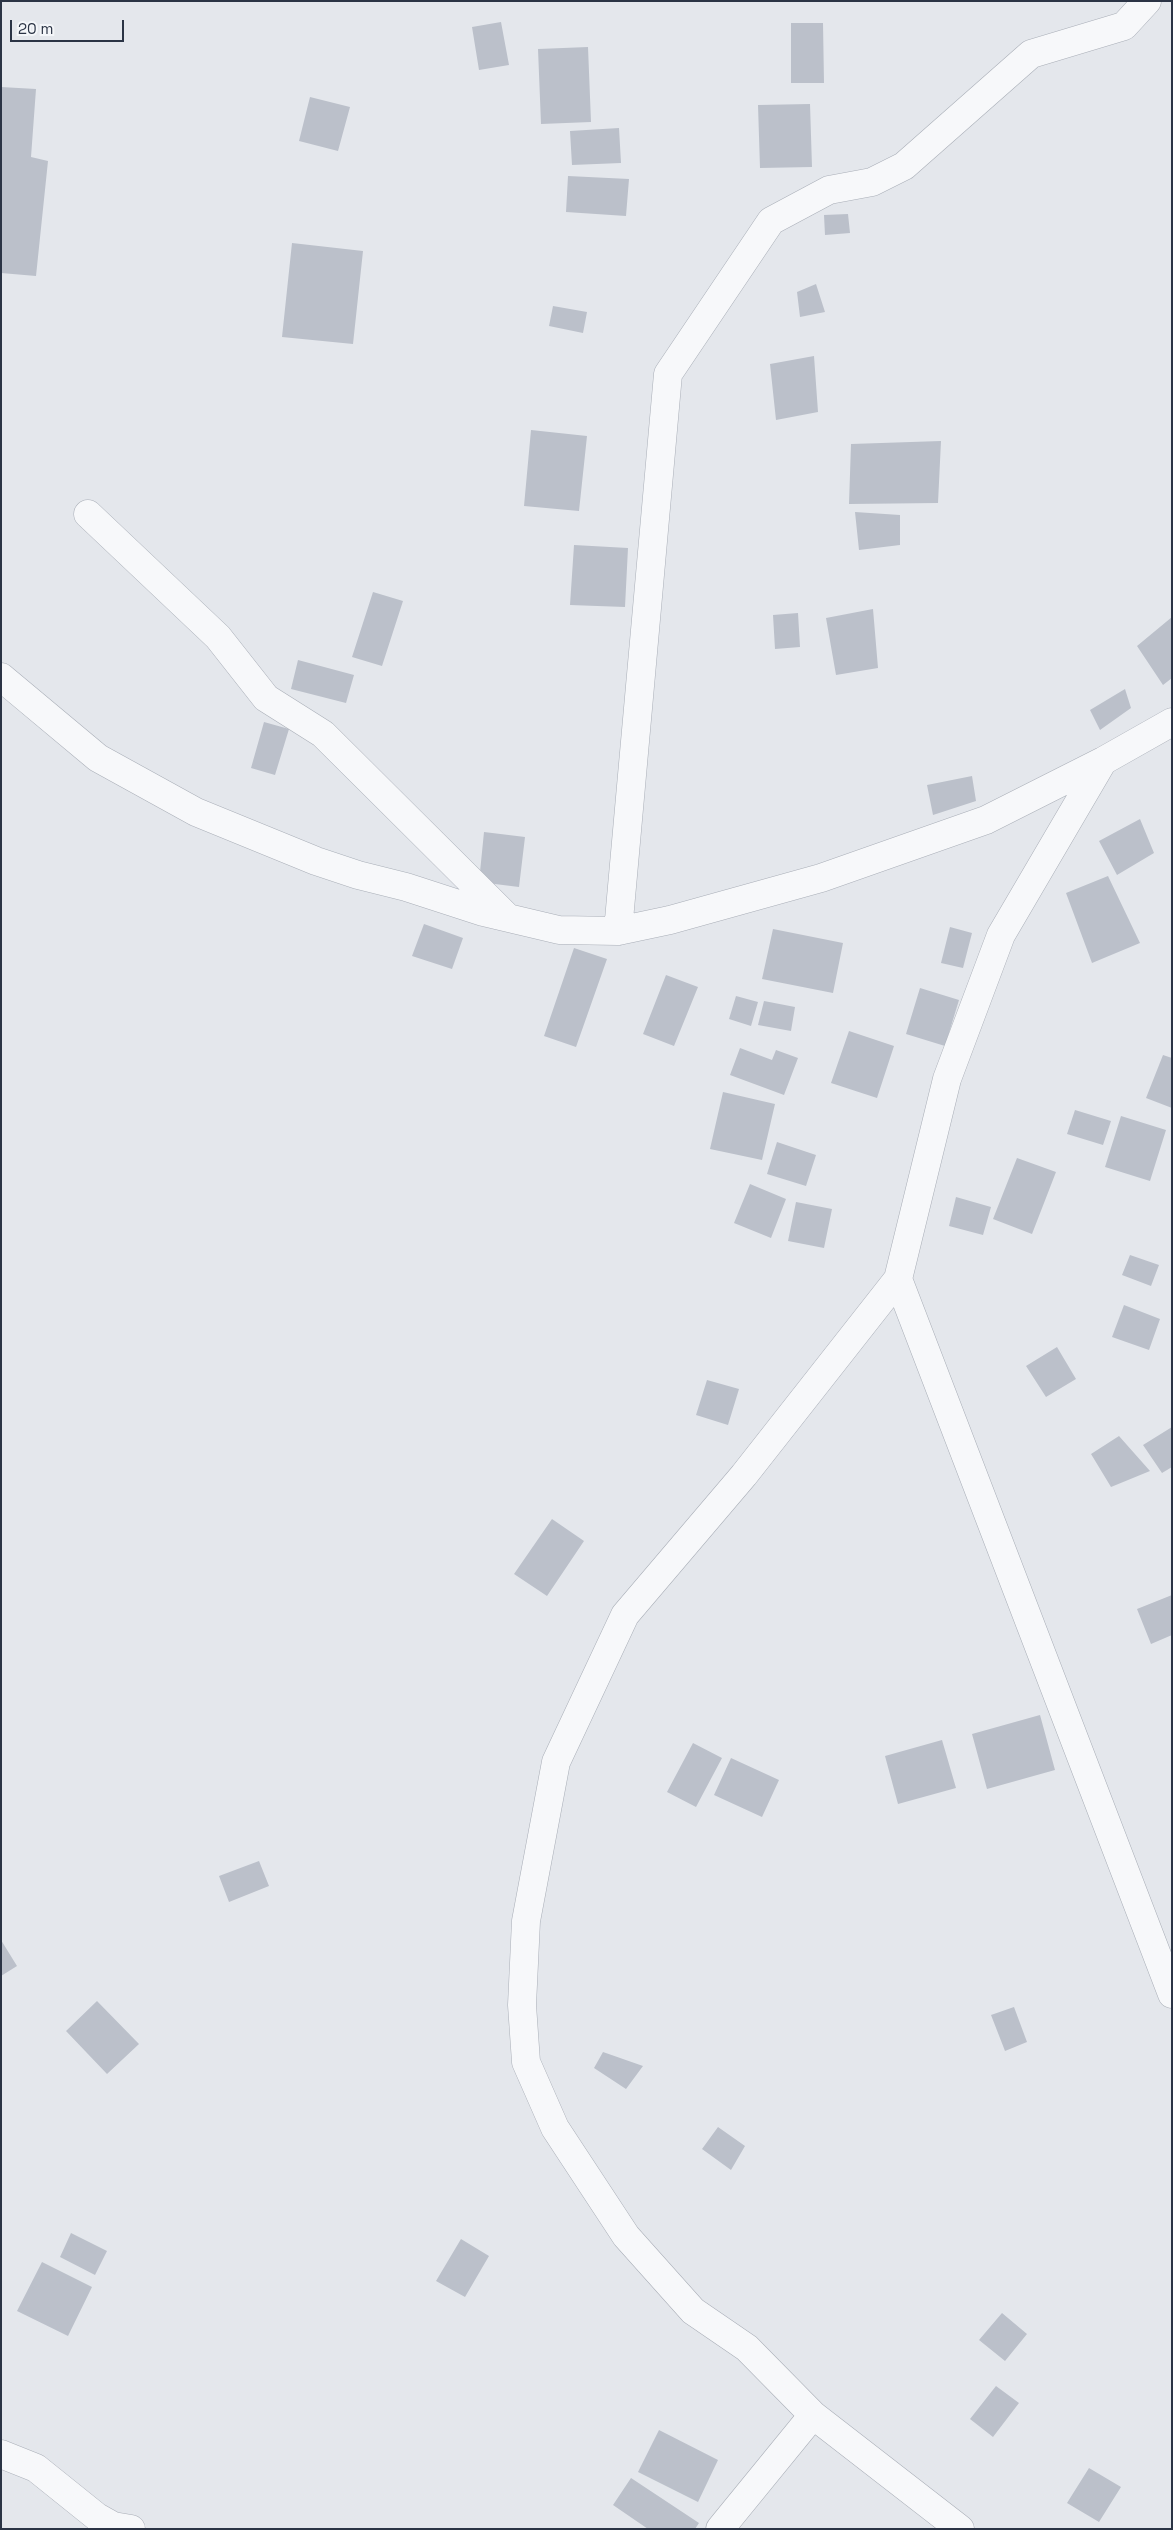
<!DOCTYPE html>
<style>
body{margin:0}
#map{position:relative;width:1173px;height:2530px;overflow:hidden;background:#e4e7ec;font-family:"Space Grotesk",sans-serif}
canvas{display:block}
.frame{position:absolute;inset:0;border:2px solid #2b3445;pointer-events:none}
.scale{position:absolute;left:10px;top:20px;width:114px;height:22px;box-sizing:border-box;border:2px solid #2b3445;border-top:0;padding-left:6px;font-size:15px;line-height:18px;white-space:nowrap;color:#2b3445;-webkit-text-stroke:4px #f4f6f9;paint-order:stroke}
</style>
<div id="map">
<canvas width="1173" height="2530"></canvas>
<div class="frame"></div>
<div class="scale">20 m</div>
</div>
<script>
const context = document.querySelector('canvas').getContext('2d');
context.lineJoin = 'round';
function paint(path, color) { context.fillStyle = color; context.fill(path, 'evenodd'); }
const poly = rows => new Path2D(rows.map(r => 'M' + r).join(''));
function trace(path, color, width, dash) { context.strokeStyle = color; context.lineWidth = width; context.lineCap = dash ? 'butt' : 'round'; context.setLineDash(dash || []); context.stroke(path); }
const building = poly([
 [501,22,509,65,479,70,472,27],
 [791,23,823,23,824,83,791,83],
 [588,47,591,122,541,124,538,49],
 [1,87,36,89,31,157,48,161,36,276,1,273],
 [310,97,350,107,338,151,299,141],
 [810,104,812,167,760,168,758,105],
 [619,128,621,163,572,165,570,131],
 [568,176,629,179,626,216,566,212],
 [848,214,850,233,825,235,824,215],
 [292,243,363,251,353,344,282,337],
 [816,284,825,312,800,317,797,292],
 [553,306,587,312,583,333,549,326],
 [814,356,818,412,776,420,770,364],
 [531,430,587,436,579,511,524,506],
 [941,441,938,503,849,504,851,444],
 [855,512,900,515,900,545,859,550],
 [574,545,628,548,625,607,570,605],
 [373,592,403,601,382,666,352,657],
 [873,609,878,668,836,675,826,618],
 [798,613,800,647,775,649,773,615],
 [1172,617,1172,678,1163,685,1137,646],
 [298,660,354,675,346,703,291,689],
 [1125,689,1131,708,1100,730,1090,710],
 [264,722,289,729,275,775,251,768],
 [972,776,976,801,933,815,927,785],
 [1140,819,1154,853,1117,875,1099,841],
 [484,832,525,837,519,887,479,882],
 [1108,876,1140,943,1092,963,1066,893],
 [424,924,463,938,452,969,412,956],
 [950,927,972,933,963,968,941,963],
 [773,929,843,943,833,993,762,979],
 [574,948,607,959,576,1047,544,1036],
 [666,975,698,987,674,1046,643,1034],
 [920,988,959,1000,945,1046,906,1034],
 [736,996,758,1002,751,1026,729,1019],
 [764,1001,795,1007,791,1031,758,1025],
 [849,1031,894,1046,877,1098,831,1083],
 [740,1048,772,1060,776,1050,798,1058,784,1095,730,1075],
 [1163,1055,1172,1058,1172,1108,1146,1098],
 [723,1092,775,1104,762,1160,710,1149],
 [1075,1110,1111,1121,1103,1145,1067,1134],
 [1121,1116,1166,1130,1150,1181,1105,1167],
 [777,1142,816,1155,806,1186,767,1174],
 [1017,1158,1056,1172,1032,1234,993,1219],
 [750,1184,786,1199,771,1238,734,1223],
 [956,1197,991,1207,983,1235,949,1226],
 [796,1202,832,1209,824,1248,788,1241],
 [1130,1255,1159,1265,1151,1286,1122,1275],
 [1124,1305,1160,1319,1149,1350,1112,1337],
 [1057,1347,1076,1379,1046,1397,1026,1366],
 [707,1380,739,1389,728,1425,696,1415],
 [1172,1427,1172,1467,1162,1473,1143,1445],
 [1119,1436,1150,1471,1111,1487,1091,1454],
 [552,1519,584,1541,547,1596,514,1574],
 [1172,1595,1172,1635,1151,1644,1137,1609],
 [1040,1715,1055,1770,987,1789,972,1734],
 [942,1740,956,1788,898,1804,885,1756],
 [693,1743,722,1758,696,1807,667,1792],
 [731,1758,779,1780,762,1817,714,1795],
 [259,1861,269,1886,229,1902,219,1876],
 [1,1940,17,1966,1,1976],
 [97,2001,139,2044,107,2074,66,2031],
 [1014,2007,1027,2042,1005,2051,991,2015],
 [603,2052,643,2066,626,2089,594,2068],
 [718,2127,745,2146,731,2170,702,2149],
 [71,2233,107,2251,95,2275,60,2257],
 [461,2239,489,2256,465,2297,436,2281],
 [42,2262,92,2287,68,2336,17,2311],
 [1002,2313,1027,2334,1005,2361,979,2340],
 [996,2386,1019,2403,993,2437,970,2419],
 [659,2430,718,2460,698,2502,638,2472],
 [1089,2468,1121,2487,1099,2522,1067,2503],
 [631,2478,699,2523,695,2529,648,2529,613,2505]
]);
const street = poly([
 [88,514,218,637,266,698,323,734,507,917],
 [1,677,98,758,196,812,316,861,358,875,406,887,483,912,559,930,618,931,670,920,821,878,986,820,1103,761,1172,722],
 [618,931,668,374,771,221,829,190,872,182,904,166,1031,54,1124,26,1147,1],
 [898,1279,1172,1994],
 [1,2454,36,2468,97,2517,113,2526,131,2529],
 [720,2529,813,2415],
 [960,2529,813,2415,747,2348,693,2311,626,2236,555,2128,526,2062,522,2005,526,1921,556,1762,625,1615,744,1475,898,1279,947,1079,1001,935,1103,761]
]);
paint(building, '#bbc0ca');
trace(street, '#a9aeb7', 29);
trace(street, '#f7f8fa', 28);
</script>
